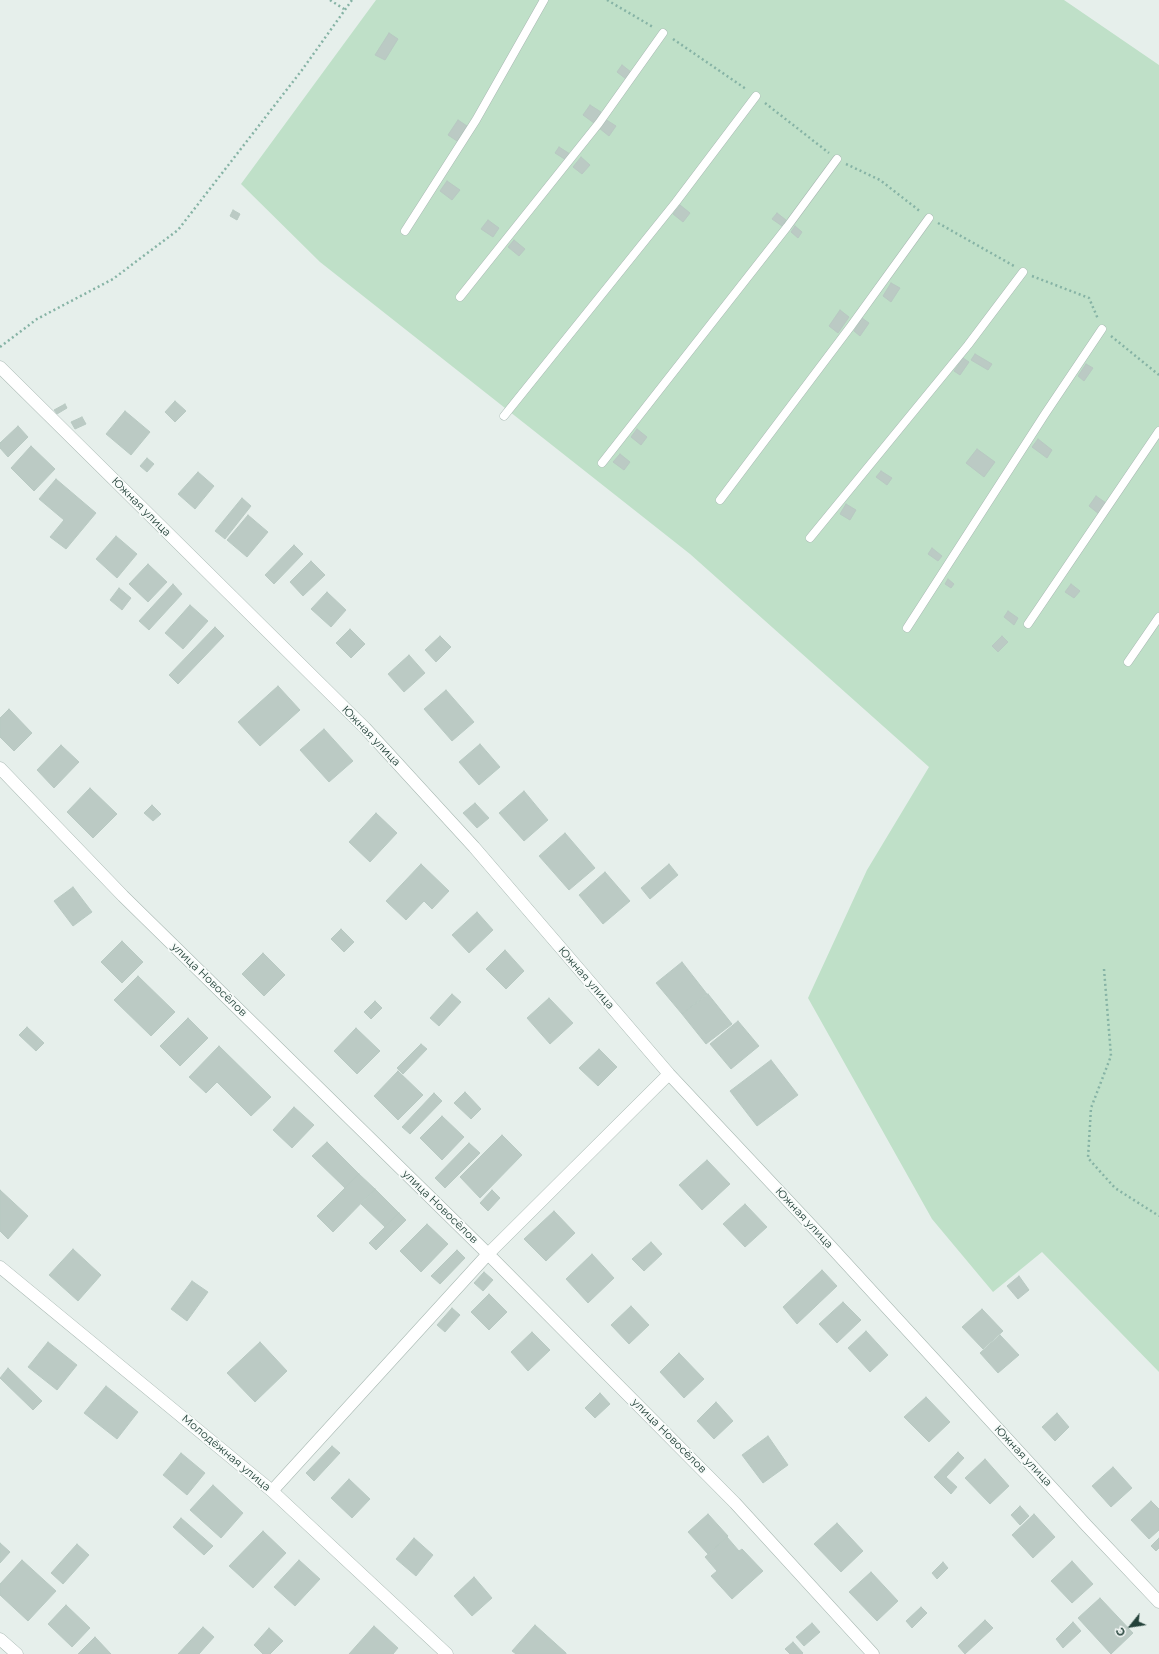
<!DOCTYPE html>
<meta charset="utf-8">
<style>
body{margin:0}
#map{position:relative;width:1159px;height:1654px;overflow:hidden;background:#e6efeb;font-family:Montserrat,sans-serif}
canvas{display:block}
.north{position:absolute;left:1111px;top:1606px;width:40px;height:40px;-webkit-text-stroke:3px #f7fbf9;paint-order:stroke;rotate:240deg;font-size:11px;font-weight:700;line-height:16px;text-align:center;color:#24423a}
.north::after{content:'';display:block;margin:auto;width:14px;height:18px;background:#24423a;clip-path:polygon(50% 0,100% 100%,50% 72%,0 100%)}
</style>
<div id="map">
<canvas width="1159" height="1654"></canvas>
<div class="north">С</div>
</div>
<script>
const context = document.querySelector('canvas').getContext('2d');
context.lineJoin = 'round';
function paint(path, color) { context.fillStyle = color; context.fill(path, 'evenodd'); }
const poly = rows => new Path2D(rows.map(r => 'M' + r).join(''));
function trace(path, color, width, dash) { context.strokeStyle = color; context.lineWidth = width; context.lineCap = dash ? 'butt' : 'round'; context.setLineDash(dash || []); context.stroke(path); }
function write(font, color, halo, rows, align = 'center') {
  context.font = font + ' Montserrat,sans-serif'; context.lineWidth = 3.5; context.setLineDash([]); context.textBaseline = 'middle'; context.strokeStyle = halo; context.fillStyle = color; for (const [text, x, y, turn = 0] of rows) {
    context.save(); context.translate(x, y); context.rotate((+turn || 0) * Math.PI / 180); context.textAlign = isNaN(turn) ? turn : align; if (halo) context.strokeText(text, 0, 0); context.fillText(text, 0, 0); context.restore();
  }
}
const green = poly([
 [376,0,1064,0,1159,65,1159,1372,1042,1252,993,1292,932,1219,808,998,867,870,929,767,690,554,320,262,241,184]
]);
const building = poly([
 [389,33,398,39,385,60,375,55,389,33],
 [622,65,631,72,626,79,617,72,622,65],
 [590,105,601,112,594,123,583,115,590,105],
 [605,119,616,126,609,136,599,128,605,119],
 [458,120,467,126,457,141,448,135,458,120],
 [559,147,570,154,566,160,555,153,559,147],
 [581,157,590,165,582,174,573,167,581,157],
 [447,181,460,190,452,200,440,191,447,181],
 [680,205,690,213,683,222,673,214,680,205],
 [233,210,240,214,237,220,230,216,233,210],
 [777,213,786,220,782,226,772,219,777,213],
 [488,220,499,228,493,237,481,229,488,220],
 [795,226,802,232,798,238,791,232,795,226],
 [514,240,525,249,519,256,508,247,514,240],
 [891,283,900,288,891,302,883,296,891,283],
 [840,310,849,317,838,333,829,326,840,310],
 [862,318,869,323,860,336,854,331,862,318],
 [975,354,992,364,988,370,971,360,975,354],
 [963,358,969,362,960,375,954,371,963,358],
 [1086,364,1093,368,1084,381,1078,376,1086,364],
 [175,401,186,411,175,422,165,412,175,401],
 [65,404,67,408,57,414,54,410,65,404],
 [125,411,150,432,131,455,106,434,125,411],
 [82,417,86,424,75,429,71,422,82,417],
 [18,426,28,437,8,457,0,448,0,443,18,426],
 [637,429,647,437,641,445,631,437,637,429],
 [1038,439,1052,450,1047,458,1032,447,1038,439],
 [31,446,55,469,34,491,11,468,31,446],
 [977,449,995,462,984,477,966,463,977,449],
 [620,454,630,462,624,470,613,462,620,454],
 [147,458,154,464,147,472,140,466,147,458],
 [881,471,892,478,887,485,876,477,881,471],
 [198,472,214,486,195,509,178,494,198,472],
 [56,479,96,513,66,549,50,537,64,520,39,499,56,479],
 [1096,496,1106,503,1099,514,1089,506,1096,496],
 [242,498,251,506,225,539,215,531,242,498],
 [846,504,856,510,850,520,840,514,846,504],
 [248,515,268,532,247,557,227,540,248,515],
 [116,536,137,554,117,578,96,559,116,536],
 [294,545,303,554,274,584,265,575,294,545],
 [932,548,942,556,938,561,928,554,932,548],
 [311,561,325,575,303,596,290,582,311,561],
 [148,564,167,582,148,602,129,584,148,564],
 [948,579,954,584,951,588,945,584,948,579],
 [173,584,182,594,149,630,139,621,173,584],
 [1071,584,1080,591,1074,598,1065,592,1071,584],
 [119,588,131,598,122,610,110,600,119,588],
 [327,592,346,610,331,627,311,609,327,592],
 [190,605,208,621,183,649,165,633,190,605],
 [1008,611,1018,618,1014,625,1004,617,1008,611],
 [215,627,224,636,178,684,169,675,215,627],
 [350,629,365,644,351,658,336,643,350,629],
 [440,636,451,647,436,662,425,650,440,636],
 [1002,636,1008,642,998,652,992,646,1002,636],
 [409,655,425,673,404,692,388,674,409,655],
 [278,686,300,710,260,746,238,722,278,686],
 [446,690,474,722,452,741,424,709,446,690],
 [9,709,32,733,14,751,0,737,0,718,9,709],
 [324,729,353,761,329,782,300,750,324,729],
 [480,744,500,767,479,785,459,762,480,744],
 [61,745,79,762,54,788,37,770,61,745],
 [90,788,117,814,93,838,67,812,90,788],
 [524,791,548,820,524,841,499,813,524,791],
 [475,803,489,818,477,828,463,813,475,803],
 [152,805,161,814,153,821,144,813,152,805],
 [376,813,397,833,370,862,349,842,376,813],
 [565,833,595,868,569,890,539,856,565,833],
 [421,864,449,891,432,909,424,901,406,920,386,901,421,864],
 [669,864,678,875,650,899,641,888,669,864],
 [605,872,630,901,603,924,579,895,605,872],
 [73,887,92,912,73,926,54,901,73,887],
 [477,912,493,930,469,953,452,935,477,912],
 [341,929,354,942,344,952,331,939,341,929],
 [122,941,143,962,122,983,101,962,122,941],
 [505,950,524,971,506,989,486,969,505,950],
 [263,953,285,975,264,996,242,974,263,953],
 [682,962,707,994,682,1014,656,983,682,962],
 [138,976,175,1012,151,1036,114,1000,138,976],
 [452,994,461,1002,439,1026,430,1018,452,994],
 [708,994,732,1024,706,1044,682,1014,708,994],
 [549,998,573,1023,550,1044,527,1018,549,998],
 [375,1001,382,1008,371,1019,364,1012,375,1001],
 [188,1018,208,1038,180,1066,160,1046,188,1018],
 [738,1021,759,1046,731,1069,710,1044,738,1021],
 [27,1027,44,1043,36,1051,19,1035,27,1027],
 [356,1028,380,1051,357,1074,334,1051,356,1028],
 [421,1044,427,1049,403,1074,397,1068,421,1044],
 [219,1046,271,1097,251,1116,217,1082,206,1093,189,1077,219,1046],
 [599,1049,617,1067,598,1086,579,1068,599,1049],
 [771,1060,798,1095,757,1126,730,1091,771,1060],
 [398,1071,423,1095,398,1120,374,1096,398,1071],
 [465,1092,481,1109,471,1119,454,1103,465,1092],
 [434,1093,442,1101,410,1134,402,1127,434,1093],
 [294,1107,314,1125,292,1148,273,1130,294,1107],
 [442,1116,464,1137,442,1160,420,1138,442,1116],
 [502,1135,522,1155,480,1198,460,1177,502,1135],
 [327,1142,359,1174,345,1188,312,1156,327,1142],
 [469,1143,480,1153,445,1188,435,1178,469,1143],
 [707,1160,730,1184,702,1210,679,1185,707,1160],
 [359,1174,375,1189,333,1232,317,1216,359,1174],
 [375,1189,399,1213,385,1227,361,1204,375,1189],
 [0,1190,28,1216,8,1239,0,1231,0,1190],
 [492,1190,500,1198,488,1211,480,1203,492,1190],
 [745,1204,767,1227,745,1247,723,1224,745,1204],
 [554,1211,575,1233,546,1261,524,1239,554,1211],
 [399,1213,406,1220,376,1250,369,1243,399,1213],
 [427,1224,448,1244,421,1272,400,1251,427,1224],
 [651,1242,662,1254,644,1271,632,1259,651,1242],
 [73,1249,101,1275,78,1301,49,1275,73,1249],
 [457,1250,465,1258,440,1284,431,1276,457,1250],
 [592,1254,614,1278,588,1303,566,1279,592,1254],
 [822,1270,837,1286,797,1324,783,1307,822,1270],
 [484,1272,493,1280,483,1291,474,1283,484,1272],
 [1019,1276,1029,1290,1018,1299,1007,1286,1019,1276],
 [192,1281,208,1292,187,1321,171,1309,192,1281],
 [489,1294,507,1312,489,1330,471,1312,489,1294],
 [843,1302,861,1320,837,1343,819,1324,843,1302],
 [631,1306,649,1325,629,1344,611,1325,631,1306],
 [452,1308,460,1315,445,1332,437,1325,452,1308],
 [982,1309,1003,1331,983,1349,962,1327,982,1309],
 [866,1331,888,1355,870,1372,848,1348,866,1331],
 [532,1332,550,1350,528,1371,511,1352,532,1332],
 [1000,1335,1019,1355,998,1373,980,1353,1000,1335],
 [48,1342,77,1365,57,1390,28,1367,48,1342],
 [260,1342,287,1371,255,1402,227,1373,260,1342],
 [679,1353,704,1379,684,1398,660,1372,679,1353],
 [8,1368,42,1401,33,1410,0,1378,8,1368],
 [106,1386,138,1412,117,1439,84,1413,106,1386],
 [600,1393,610,1404,595,1418,585,1408,600,1393],
 [926,1397,950,1422,929,1442,904,1417,926,1397],
 [716,1402,733,1421,714,1439,697,1421,716,1402],
 [1057,1413,1069,1427,1055,1441,1042,1427,1057,1413],
 [768,1436,788,1465,763,1483,742,1455,768,1436],
 [332,1446,340,1453,314,1481,306,1473,332,1446],
 [958,1452,964,1458,946,1477,957,1487,951,1494,934,1477,958,1452],
 [181,1453,205,1473,187,1495,163,1475,181,1453],
 [985,1459,1009,1486,990,1504,965,1478,985,1459],
 [1113,1467,1132,1488,1111,1507,1092,1486,1113,1467],
 [349,1479,370,1499,352,1518,331,1498,349,1479],
 [213,1485,243,1513,221,1538,190,1510,213,1485],
 [1151,1501,1159,1509,1159,1530,1149,1539,1131,1520,1151,1501],
 [1020,1506,1029,1516,1020,1525,1011,1515,1020,1506],
 [708,1514,728,1536,708,1554,688,1532,708,1514],
 [1034,1514,1055,1537,1033,1558,1012,1535,1034,1514],
 [181,1518,213,1546,204,1555,173,1527,181,1518],
 [837,1523,863,1551,841,1572,814,1544,837,1523],
 [263,1531,286,1553,253,1588,229,1566,263,1531],
 [727,1537,739,1551,742,1549,763,1571,732,1599,711,1576,717,1571,705,1557,727,1537],
 [414,1538,433,1555,416,1576,396,1559,414,1538],
 [1159,1538,1159,1548,1156,1551,1151,1546,1159,1538],
 [0,1543,10,1552,0,1563,0,1543],
 [77,1544,89,1555,63,1584,51,1573,77,1544],
 [22,1560,56,1591,28,1621,0,1595,0,1584,22,1560],
 [299,1560,320,1579,295,1606,274,1587,299,1560],
 [1072,1561,1093,1584,1072,1603,1051,1581,1072,1561],
 [943,1562,948,1568,937,1579,932,1573,943,1562],
 [871,1572,898,1601,877,1621,849,1592,871,1572],
 [474,1577,492,1598,472,1616,454,1596,474,1577],
 [1100,1598,1133,1633,1111,1654,1078,1618,1100,1598],
 [66,1605,90,1628,72,1647,48,1624,66,1605],
 [921,1607,927,1613,912,1628,906,1621,921,1607],
 [985,1620,993,1628,965,1654,958,1646,985,1620],
 [1073,1622,1081,1631,1063,1648,1056,1639,1073,1622],
 [812,1623,820,1632,804,1646,796,1637,812,1623],
 [535,1625,566,1653,566,1654,516,1654,512,1651,535,1625],
 [374,1626,398,1648,393,1654,349,1654,374,1626],
 [203,1627,214,1637,199,1654,178,1654,203,1627],
 [269,1628,283,1641,270,1654,263,1654,254,1645,269,1628],
 [95,1637,111,1654,78,1654,95,1637],
 [793,1642,803,1653,802,1654,790,1654,785,1649,793,1642]
]);
const path = poly([
 [330,0,344,9],
 [607,0,653,27],
 [673,39,746,89],
 [765,103,829,153],
 [846,164,880,180,921,212],
 [938,223,1014,266],
 [1032,276,1089,298,1098,319],
 [1111,336,1159,375],
 [0,347,37,319,113,279,178,230,302,70,352,0],
 [1104,969,1111,1056,1091,1108,1088,1158,1115,1188,1159,1216]
]);
const service = poly([
 [405,231,476,120,544,0],
 [460,297,599,123,663,33],
 [504,416,676,202,756,96],
 [602,463,787,227,837,159],
 [720,500,851,326,929,218],
 [810,538,968,345,1023,272],
 [1028,624,1159,431],
 [907,628,1045,414,1102,329],
 [1128,662,1159,617]
]);
const minor = poly([
 [0,367,365,728,474,847,669,1074,822,1237,1087,1526,1159,1602],
 [0,768,123,896,488,1254,735,1503,873,1654],
 [0,1267,272,1491,447,1654],
 [272,1491,488,1254,669,1074],
 [0,1639,17,1654]
]);
const streetNames = [
 ["Южная улица",141,507,45],
 ["Южная улица",371,736,46],
 ["Южная улица",586,978,49],
 ["улица Новосёлов",209,980,44],
 ["улица Новосёлов",440,1207,44],
 ["Южная улица",804,1218,47],
 ["улица Новосёлов",669,1436,45],
 ["Молодёжная улица",226,1453,40],
 ["Южная улица",1023,1456,47]
];
paint(green, '#bfe0c8');
paint(building, '#bbcac4');
trace(building, '#b8c9c2', 1);
trace(service, '#a8b8b2', 9);
trace(minor, '#a8b8b2', 13);
trace(path, '#86b3a5', 2.5, [2, 3]);
trace(service, '#fff', 8);
trace(minor, '#fff', 12);
write('11px', '#24423a', '#f7fbf9', streetNames);
</script>
